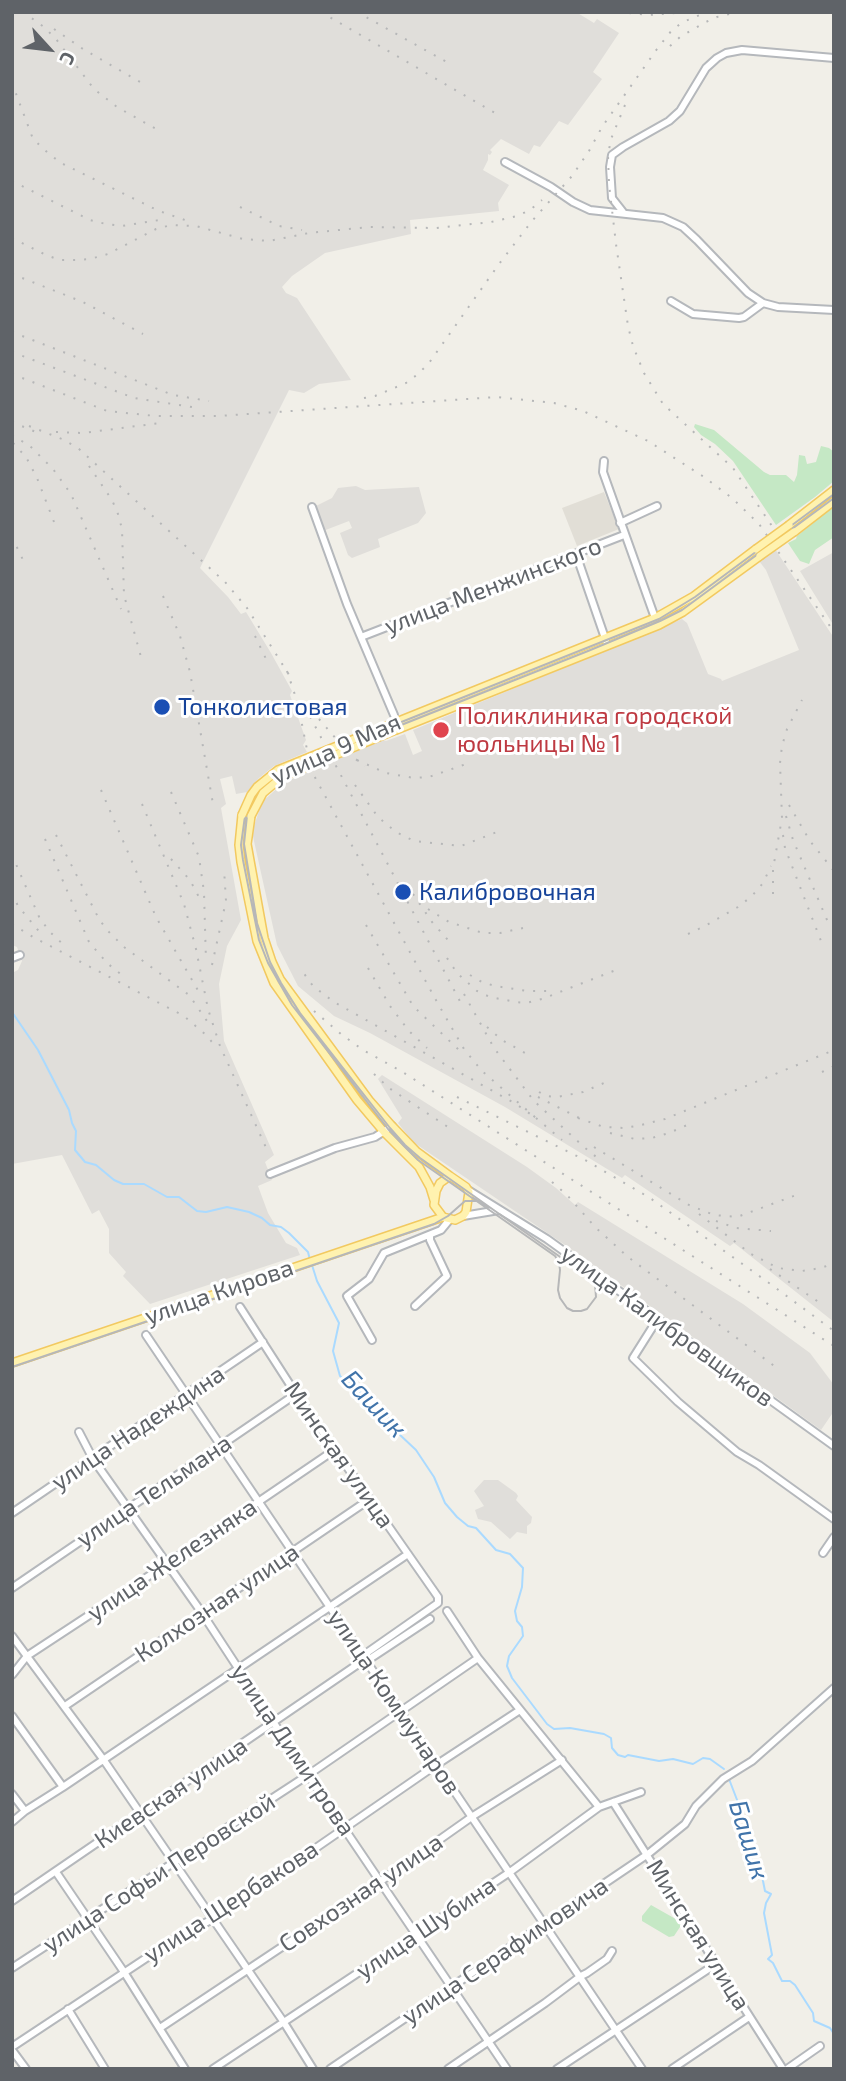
<!DOCTYPE html>
<meta charset="utf-8">
<style>
body{margin:0}
#map{position:relative;width:846px;height:2081px;overflow:hidden;background:#f1efe8;font-family:"Exo 2",sans-serif}
canvas{display:block}
.frame{position:absolute;inset:0;border:14px solid #5f6368;pointer-events:none}
.north{position:absolute;left:14px;top:14px;width:70px;height:70px;-webkit-text-stroke:5px #fff;paint-order:stroke;rotate:117deg;font-size:19px;font-weight:700;line-height:28px;text-align:center;color:#5f6368}
.north::after{content:'';display:block;margin:auto;width:24px;height:32px;background:#5f6368;clip-path:polygon(50% 0,100% 100%,50% 72%,0 100%)}
</style>
<div id="map">
<canvas width="846" height="2081"></canvas>
<div class="frame"></div>
<div class="north">С</div>
</div>
<script>
const context = document.querySelector('canvas').getContext('2d');
context.lineJoin = 'round';
function paint(path, color) { context.fillStyle = color; context.fill(path, 'evenodd'); }
const poly = rows => new Path2D(rows.map(r => 'M' + r).join(''));
function trace(path, color, width, dash) { context.strokeStyle = color; context.lineWidth = width; context.lineCap = dash ? 'butt' : 'round'; context.setLineDash(dash || []); context.stroke(path); }
function write(font, color, halo, rows, align = 'center') {
  context.font = font + ' "Exo 2",sans-serif'; context.lineWidth = 6; context.setLineDash([]); context.textBaseline = 'middle'; context.strokeStyle = halo; context.fillStyle = color; for (const [text, x, y, turn = 0] of rows) {
    context.save(); context.translate(x, y); context.rotate((+turn || 0) * Math.PI / 180); context.textAlign = isNaN(turn) ? turn : align; if (halo) context.strokeText(text, 0, 0); context.fillText(text, 0, 0); context.restore();
  }
}
const industrial = poly([
 [12,12,576,12,594,23,597,19,619,33,593,72,602,79,568,125,559,121,540,147,534,145,529,154,501,139,490,150,492,152,490,155,488,154,488,160,483,170,509,185,498,203,499,211,410,220,411,234,325,253,292,276,282,287,286,293,297,298,351,380,319,384,304,393,289,390,200,568,228,597,241,614,246,612,271,653,292,691,290,695,306,740,303,745,307,752,274,766,259,778,247,792,236,794,232,776,220,779,226,804,221,808,241,920,227,946,219,984,224,1041,274,1155,265,1162,272,1180,258,1186,268,1213,286,1243,297,1248,300,1255,150,1304,123,1276,126,1272,109,1253,109,1229,99,1210,92,1214,62,1155,12,1164,12,973,18,970,22,961,17,947,12,945],
 [356,486,365,490,419,487,426,513,418,523,378,539,380,547,352,558,348,555,340,533,352,528,349,521,323,531,314,507,332,498,338,488],
 [775,549,834,638,834,1322,734,1243,730,1246,625,1175,622,1178,505,1107,370,1033,334,1016,298,986,277,945,252,832,262,802,282,784,301,774,326,764,319,751,379,731,378,738,386,741,405,734,413,755,422,751,413,730,682,619,687,623,708,674,721,679,722,681,799,650,766,570,759,561],
 [834,552,834,626,800,571],
 [382,1075,527,1167,556,1188,575,1205,578,1202,743,1304,810,1353,834,1385,834,1411,821,1430,571,1249,413,1142,398,1123,402,1118,378,1079],
 [484,1480,498,1480,516,1493,518,1496,516,1500,532,1517,531,1523,527,1526,527,1534,517,1532,510,1539,491,1522,478,1519,475,1510,484,1506,474,1491]
]);
const education = poly([
 [604,492,619,529,577,546,562,508]
]);
const green = poly([
 [695,424,714,430,764,472,770,475,786,475,794,482,797,475,799,455,805,456,807,464,816,462,821,446,829,448,834,452,834,481,815,497,776,525,733,461,715,444,701,435,694,427],
 [834,506,834,537,815,550,809,564,800,561,788,543,796,539,797,536],
 [651,1905,681,1922,680,1927,674,1936,669,1937,642,1921,642,1916]
]);
const stream = poly([
 [12,1012,38,1050,69,1110,72,1123,76,1131,75,1150,85,1162,96,1165,114,1180,123,1184,144,1184,167,1197,179,1197,197,1211,206,1212,227,1207,249,1212,262,1218,270,1225,281,1227,289,1233,308,1252,310,1260],
 [312,1265,317,1281,339,1323,333,1351,340,1376,383,1410,399,1434,416,1450,434,1477,445,1503,457,1517,468,1526,476,1528,496,1550,510,1554,523,1568,522,1587,515,1611,517,1621,522,1627,523,1636,509,1656,507,1666,512,1678,547,1724,554,1729,570,1728,604,1734,611,1738,612,1748,618,1755,625,1757,628,1755,659,1761,673,1759,693,1764,703,1758,710,1759,724,1769],
 [729,1779,744,1818,747,1830,747,1843,751,1848,752,1862,762,1876,765,1891,771,1894,766,1903,764,1913,772,1955,768,1959,773,1963,782,1981,790,1981,795,1985,813,2013,814,2021,830,2028,834,2034]
]);
const minor = poly([
 [505,162,551,187,573,202,590,210,663,218,683,227,697,240,748,293,763,303,778,307,834,310],
 [623,212,612,198,610,167,612,155,623,147,669,121,680,111,706,68,717,58,726,53,742,50,834,58],
 [671,301,693,314,739,318,744,317,763,303],
 [604,461,603,472,655,618],
 [312,507,347,604,394,715],
 [620,523,657,506],
 [576,554,606,641],
 [361,637,624,535],
 [12,958,20,955],
 [270,1174,335,1148,375,1137,392,1126],
 [468,1190,547,1239,834,1446],
 [463,1216,499,1210],
 [415,1306,447,1276,430,1240,430,1236],
 [657,1320,633,1358,678,1402,737,1452,759,1465,834,1519],
 [146,1335,642,2069],
 [372,1340,347,1296,369,1279,384,1253,441,1230,450,1219],
 [79,1432,93,1459,202,1613,308,1775,507,2069],
 [12,1513,263,1342],
 [823,1553,834,1537],
 [12,1588,296,1394],
 [447,1611,478,1658,599,1807],
 [12,1636,103,1759,283,2021,313,2069],
 [364,1660,371,1658,430,1619],
 [12,1675,27,1656,167,1564,336,1449],
 [65,1706,370,1499],
 [12,1716,63,1787,25,1811,12,1794],
 [63,1787,408,1554],
 [613,1802,783,2069],
 [12,1822,25,1811],
 [56,1872,124,1972,185,2069],
 [12,1901,364,1660,368,1652,438,1603,438,1597,296,1394,240,1307],
 [12,1968,308,1775,478,1658],
 [68,2009,105,2069],
 [160,2028,381,1881,473,1816,562,1760],
 [12,2047,181,1935,213,1919,436,1765,520,1710],
 [12,2050,26,2069],
 [213,2069,510,1872,599,1807,641,1792],
 [330,2069,648,1854,685,1824,696,1806,723,1779,752,1761,834,1688],
 [448,2069,545,2003,581,1976,587,1973,607,1959,612,1951],
 [557,2069,716,1964],
 [672,2069,749,2017],
 [787,2069,820,2046]
]);
const major = poly([
 [789,525,834,490],
 [794,532,834,501],
 [394,723,655,618,694,596,756,549],
 [396,730,659,625,683,612,760,556],
 [242,815,239,845,241,862,257,941,274,983,357,1100,384,1132,419,1167,430,1187,434,1200],
 [251,816,247,844,264,938,272,962,280,979,369,1100,392,1126,416,1151,450,1176],
 [450,1176,466,1187,469,1192,466,1212,463,1216,455,1220,443,1217,434,1205,436,1191,440,1183,450,1176],
 [12,1363,443,1217]
]);
const tram = poly([
 [834,494,695,597,659,619,289,767,268,780,259,789,249,804,245,816,241,845,243,860,259,940,268,963,292,1005,388,1129,404,1146,418,1160,555,1256,559,1262,560,1270,558,1290,560,1298,567,1308,573,1311,581,1311,587,1309,596,1297,595,1284,590,1278,420,1158,405,1145,390,1128,300,1013,281,983,270,962,257,923,244,844,247,816,255,797,261,790,270,781,290,769,588,651,660,621,682,610,834,498],
 [12,1367,434,1224,448,1216,465,1201,481,1201]
]);
const rail = poly([
 [23,12,44,27,56,39,94,89,117,107,158,130],
 [321,12,495,113],
 [357,12,452,65],
 [618,12,649,15,688,12],
 [54,29,83,49,140,82],
 [670,46,680,37,706,22,717,17,737,12],
 [12,83,33,139,48,153,61,163,159,211,188,221],
 [625,105,611,139,608,155,609,184,616,244,628,326,633,346,644,373,663,404,733,468,774,529],
 [12,181,90,220,106,224,122,226,166,219],
 [240,207,279,226,302,230],
 [12,238,46,255,60,260,75,260,90,259,108,254,156,229,171,225,196,226,243,239,269,241,309,233,369,227,436,228,491,222,517,216,530,210,542,200],
 [12,274,83,302,143,334],
 [12,332,173,395,209,401],
 [12,352,134,398,192,407],
 [12,374,107,411,156,416,218,416,496,397,554,403,583,411,648,441,704,477,732,498,759,524,834,632],
 [364,398,375,396,406,383,418,374,429,363,499,264,532,221,572,176,589,151,602,127,657,49,672,30,683,22,707,12],
 [12,422,36,432],
 [29,426,62,439,78,448,225,582,247,608,291,678],
 [56,432,83,433,160,423],
 [12,435,30,446,53,469,71,494,121,609],
 [13,443,26,457,37,478,54,522],
 [89,466,112,500,118,514,122,529,124,595,141,657],
 [12,537,25,564],
 [163,596,180,636,190,672,213,804],
 [255,636,268,663],
 [287,671,298,704,311,770,437,1002,464,1049,482,1071,536,1118,516,1104,334,1002,313,986,300,968],
 [305,707,463,1007],
 [319,719,350,755,365,766],
 [357,760,386,773,414,778,429,777,469,763],
 [355,785,378,817,396,832,414,841,461,846,502,830],
 [101,790,156,917,200,994],
 [171,792,199,857,204,892,206,961],
 [142,804,184,904,196,949,208,1009,220,1046,268,1152],
 [789,805,810,841,834,871],
 [786,816,793,840,830,927],
 [56,835,99,919,107,930,124,947,189,995,207,1021],
 [783,835,785,848,821,941],
 [45,839,89,942,107,963,123,976],
 [12,855,40,919,51,933,67,948],
 [171,859,190,880,201,901],
 [12,893,18,906,42,935],
 [413,894,432,922,448,940],
 [773,894,773,869,782,818,780,763,782,746,787,729,802,700],
 [428,909,449,922,483,933,500,933,523,928],
 [12,924,33,937,184,1016,206,1035,217,1048],
 [366,925,413,1006,459,1050],
 [688,934,705,926,738,907,752,896,763,883,771,866],
 [447,958,457,973,477,991,490,997,516,1002,526,1003,542,999,621,968],
 [212,965,226,901,224,869],
 [368,968,390,1006,409,1031,427,1048],
 [470,975,482,982,495,986,527,991,548,991],
 [464,994,494,1048,534,1101,584,1147,600,1160],
 [314,1011,341,1034,363,1050,401,1071,834,1346],
 [487,1027,502,1040,525,1053],
 [822,1072,834,1066],
 [374,1074,389,1088,451,1129],
 [539,1092,546,1096,557,1097,583,1092,604,1083],
 [457,1097,585,1160,650,1198,769,1283,834,1331],
 [538,1097,585,1121],
 [536,1118,562,1140],
 [578,1118,604,1127,625,1128,641,1125,665,1119,834,1050],
 [610,1133,635,1139,652,1138,669,1133,694,1122],
 [594,1147,689,1205,714,1215,737,1217,799,1194],
 [552,1182,567,1195,595,1227,628,1257,777,1368],
 [699,1214,751,1254,778,1268,802,1271,821,1268,832,1264],
 [716,1221,736,1228,771,1231],
 [770,1269,823,1305]
]);
const majorBridge = poly([
 [756,549,789,525],
 [760,556,794,532],
 [242,815,251,795,257,787,278,770,394,723],
 [251,816,263,793,282,777,396,730]
]);
const markers = [
 [162,707,9,"#1a4fb4"],
 [441,730,9,"#e0444e"],
 [403,892,9,"#1a4fb4"]
];
const streetNames = [
 ["улица Менжинского",493,586,-21],
 ["улица 9 Мая",336,749,-24],
 ["улица Кирова",219,1292,-19],
 ["улица Калибровщиков",667,1326,36],
 ["улица Надеждина",138,1428,-34],
 ["Минская улица",339,1455,55],
 ["улица Тельмана",154,1491,-34],
 ["улица Железняка",172,1560,-34],
 ["Колхозная улица",217,1603,-34],
 ["улица Коммунаров",394,1702,56],
 ["улица Димитрова",293,1750,56],
 ["Киевская улица",171,1793,-34],
 ["улица Софьи Перовской",159,1873,-33],
 ["Совхозная улица",361,1893,-34],
 ["улица Щербакова",231,1902,-33],
 ["улица Шубина",426,1928,-34],
 ["Минская улица",698,1935,58],
 ["улица Серафимовича",505,1951,-34]
];
const transitNames = [
 ["Тонколистовая",178,707],
 ["Калибровочная",419,892]
];
const healthNames = [
 ["Поликлиника городской",457,716],
 ["юольницы № 1",457,744]
];
const waterNames = [
 ["Башик",374,1404,47],
 ["Башик",749,1840,73]
];
paint(industrial, '#e0deda');
paint(education, '#e1ded6');
paint(green, '#c5e8c5');
trace(stream, '#aadaff', 2);
trace(minor, '#b5b8bc', 10);
trace(major, '#f2c960', 10);
trace(minor, '#fff', 6);
trace(major, '#fff2af', 7);
trace(tram, '#b6b7b8', 2);
trace(rail, '#b6b7b8', 2, [2, 9]);
trace(majorBridge, '#f2c960', 10, []);
trace(majorBridge, '#fff2af', 7);
for (const [x, y, r, color] of markers) { const dot = new Path2D(); dot.arc(x, y, r, 0, 2 * Math.PI); context.fillStyle = color; context.fill(dot); trace(dot, '#fff', 2.5); }
write('24px', '#5f6368', '#fff', streetNames);
write('24px', '#164399', '#fff', transitNames, 'left');
write('24px', '#be3a42', '#fff', healthNames, 'left');
write('italic 26px', '#4174aa', '#fff', waterNames);
</script>
